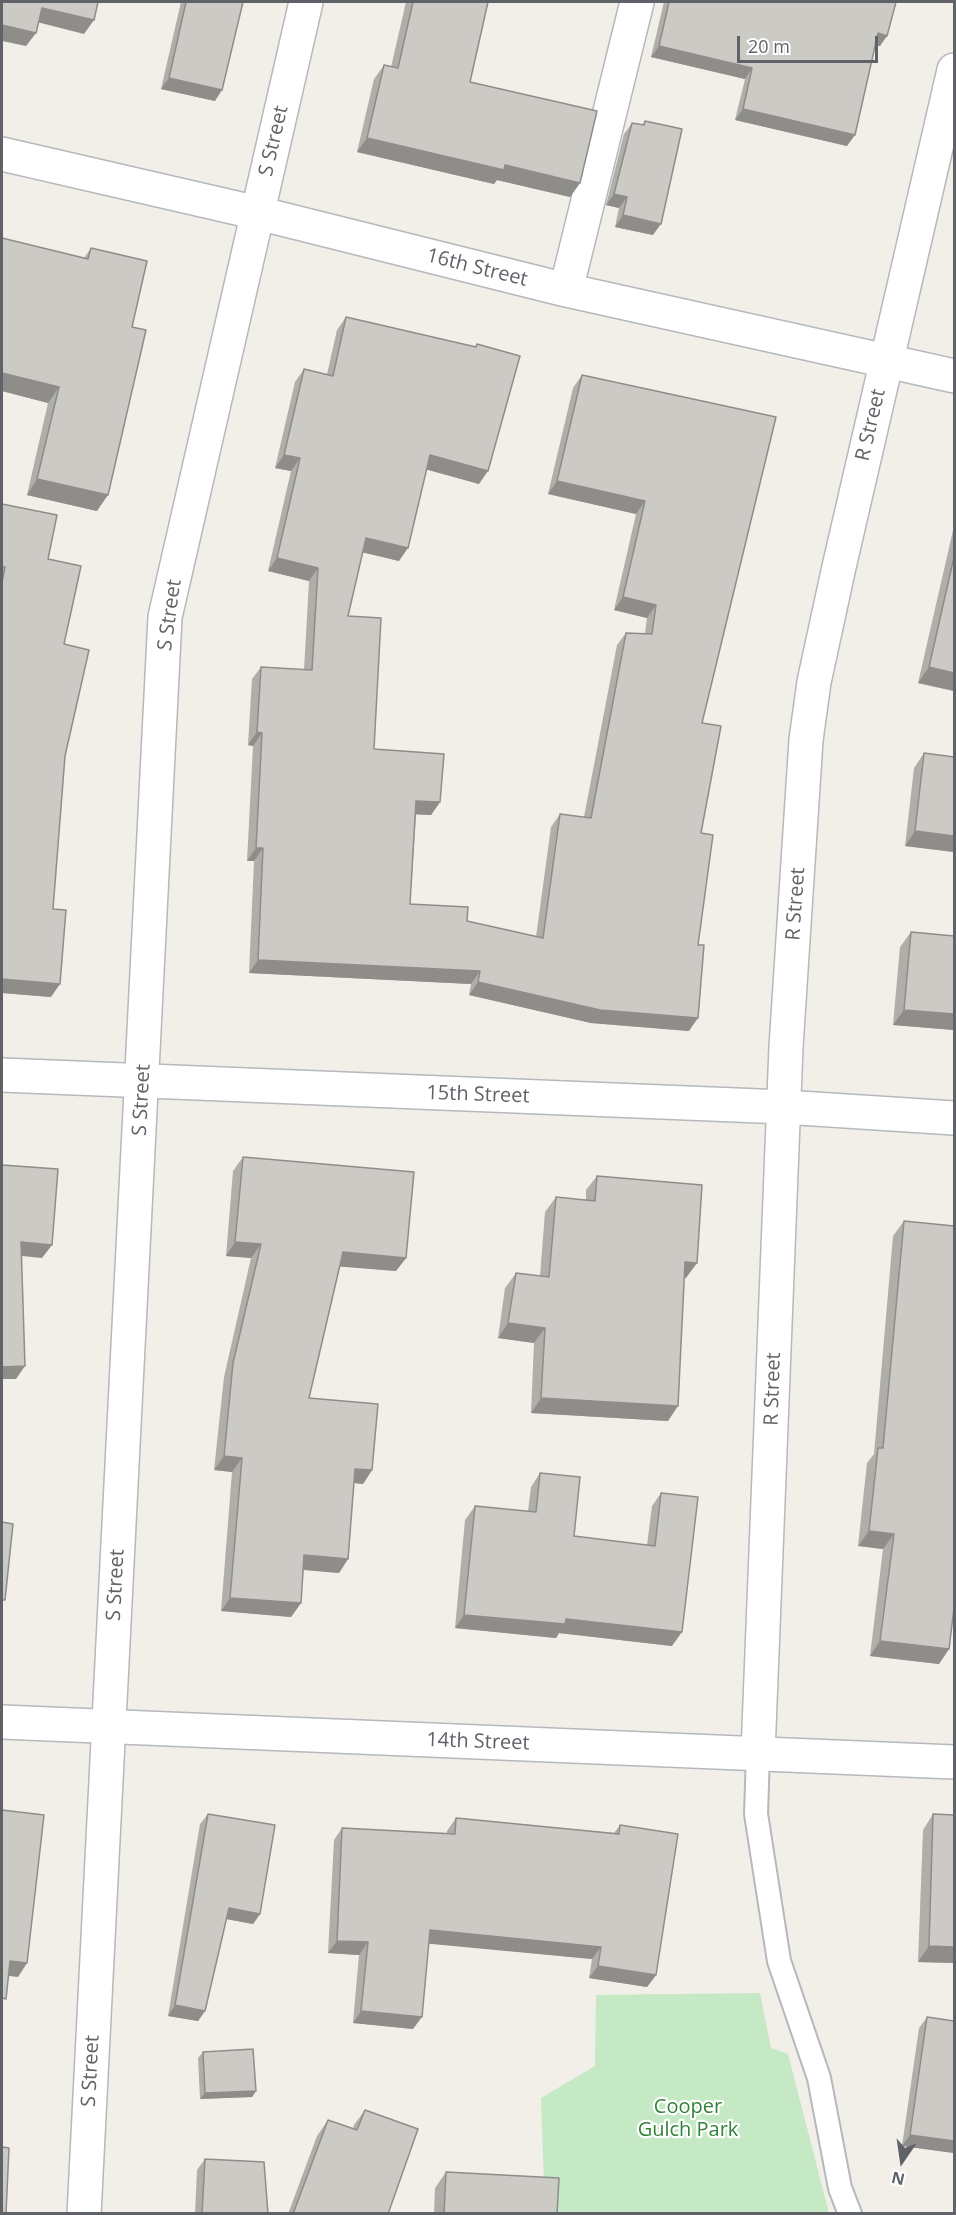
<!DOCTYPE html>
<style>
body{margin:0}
#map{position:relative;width:956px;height:2215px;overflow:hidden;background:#f1efe8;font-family:"Open Sans",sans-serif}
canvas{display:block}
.frame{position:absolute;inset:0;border:3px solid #5f6368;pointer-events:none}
.north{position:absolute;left:872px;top:2131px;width:60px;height:60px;-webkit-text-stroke:4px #fff;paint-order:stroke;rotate:193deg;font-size:16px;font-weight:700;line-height:24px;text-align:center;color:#5f6368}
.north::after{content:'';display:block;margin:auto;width:21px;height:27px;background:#5f6368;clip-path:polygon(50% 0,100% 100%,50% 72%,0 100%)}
.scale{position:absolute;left:737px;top:36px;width:141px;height:27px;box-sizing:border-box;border:3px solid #5f6368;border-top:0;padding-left:8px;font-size:18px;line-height:21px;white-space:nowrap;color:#5f6368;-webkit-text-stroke:4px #fff;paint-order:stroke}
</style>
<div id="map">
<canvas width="956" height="2215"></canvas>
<div class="frame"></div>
<div class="north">N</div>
<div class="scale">20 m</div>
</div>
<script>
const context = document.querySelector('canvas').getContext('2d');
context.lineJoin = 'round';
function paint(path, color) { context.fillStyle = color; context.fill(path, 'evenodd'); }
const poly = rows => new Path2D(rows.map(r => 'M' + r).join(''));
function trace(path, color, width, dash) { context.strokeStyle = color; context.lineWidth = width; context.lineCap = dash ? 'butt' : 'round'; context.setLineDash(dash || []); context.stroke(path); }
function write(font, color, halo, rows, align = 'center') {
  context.font = font + ' "Open Sans",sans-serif'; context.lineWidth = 4.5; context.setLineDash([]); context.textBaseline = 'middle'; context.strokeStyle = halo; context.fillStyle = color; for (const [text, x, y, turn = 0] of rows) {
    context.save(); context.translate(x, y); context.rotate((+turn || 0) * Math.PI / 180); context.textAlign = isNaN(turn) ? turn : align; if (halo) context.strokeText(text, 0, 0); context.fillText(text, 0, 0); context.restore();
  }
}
const green = poly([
 [760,1993,771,2048,788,2054,829,2213,545,2213,541,2098,595,2066,596,1995]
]);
const service = poly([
 [758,1753,756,1814,779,1961,819,2078,840,2188,850,2214]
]);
const minor = poly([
 [2,154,258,213,566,290,954,376],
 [566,290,637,2],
 [2,1075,784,1107,954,1118],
 [758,1753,786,1047,806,740,814,682,839,567,954,70],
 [84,2214,165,617,306,2]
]);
const tertiary = poly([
 [2,1722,954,1762]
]);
const wall = poly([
 [181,2,243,2,215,101,161,89],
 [406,2,488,2,470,82,580,183,570,197,497,180,494,184,357,152,374,79,384,65,391,67],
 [664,2,896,2,880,46,875,45,847,146,735,120,745,79,651,57],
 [645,121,653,235,615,227,619,208,606,205,624,134,632,123,642,125],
 [2,238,84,258,91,248,132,327,97,511,27,495,48,403,2,391],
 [346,317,475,347,477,344,479,484,426,469,399,561,362,552,348,616,374,749,440,802,431,815,416,814,410,904,467,921,536,937,551,827,560,814,584,817,617,645,626,633,645,634,647,618,614,610,636,514,548,494,573,388,582,375,776,417,702,723,701,833,698,945,689,1031,591,1023,469,995,471,984,249,973,254,861,247,861,253,746,248,745,252,679,261,667,304,670,309,581,268,571,291,471,275,468,295,382,304,369,327,374,337,330],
 [2,504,48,559,64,644,65,756,53,909,51,997,2,993],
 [954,526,954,691,918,683],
 [924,753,954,852,905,846,914,768],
 [911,932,954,936,954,1030,893,1025,900,947],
 [243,1157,406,1258,396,1271,339,1266,309,1398,372,1470,363,1484,354,1483,348,1559,339,1573,303,1570,301,1603,291,1617,221,1611,232,1472,214,1470,224,1377,251,1258,226,1256,233,1171],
 [597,1176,686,1278,684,1278,668,1421,531,1413,534,1343,498,1338,505,1288,516,1273,540,1276,545,1212,556,1197,586,1200,586,1190],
 [904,1221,949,1649,939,1664,870,1656,883,1549,858,1546,867,1463,874,1454,893,1236],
 [540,1473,574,1536,647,1545,652,1506,661,1493,672,1646,559,1633,556,1638,455,1628,465,1520,475,1506,528,1511,531,1487],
 [208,1814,260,1914,253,1924,226,1919,205,2011,198,2021,168,2016,200,1824],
 [933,1814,954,1815,954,1963,918,1962,923,1830],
 [456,1818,614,1833,620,1825,656,1975,647,1987,589,1978,592,1959,429,1943,413,2029,353,2023,359,1955,328,1953,334,1840,342,1828,447,1834,447,1831],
 [927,2017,954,2021,954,2153,902,2146,919,2028],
 [203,2052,256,2091,252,2097,200,2099,198,2058],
 [365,2110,388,2214,288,2214,317,2136,328,2120,353,2129,354,2125],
 [205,2159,268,2214,195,2214,197,2170],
 [446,2172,557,2214,434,2214,435,2188]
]);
const shadedWall = poly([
 [42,8,94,20,84,34,33,21],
 [2,25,36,33,26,46,2,41],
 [878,33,887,36,880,46,871,44],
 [659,46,752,68,745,79,651,57],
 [169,78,222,90,215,101,161,89],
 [743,109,855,135,847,146,735,120],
 [367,138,505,165,580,183,570,197,497,180,494,184,357,152],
 [614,194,627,197,619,208,606,205],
 [623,215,661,224,653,235,615,227],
 [2,373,59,387,48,403,2,391],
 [284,455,300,458,291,471,275,468],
 [430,455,488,471,479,484,421,468],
 [37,479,108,495,97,511,27,495],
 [557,481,645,501,636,514,548,494],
 [366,538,408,548,399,561,357,551],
 [277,558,318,568,309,581,268,571],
 [623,597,656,605,647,618,614,610],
 [929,667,954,673,954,691,918,683],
 [257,732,262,733,253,746,248,745],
 [416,801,440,802,431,815,407,814],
 [915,831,954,836,954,852,905,846],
 [256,848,263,848,254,861,247,861],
 [258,960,480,971,471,984,249,973],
 [2,979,60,984,51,997,2,993],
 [478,982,698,1018,689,1031,591,1023,469,995],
 [904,1010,954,1014,954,1030,893,1025],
 [21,1242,52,1245,42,1258,12,1255],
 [235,1242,261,1244,251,1258,226,1256],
 [343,1252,406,1258,396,1271,333,1266],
 [685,1262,697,1263,686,1278,675,1277],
 [508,1323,545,1328,534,1343,498,1338],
 [25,1366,16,1379,2,1379,2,1367],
 [541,1398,678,1406,668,1421,531,1413],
 [224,1456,242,1458,232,1472,214,1470],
 [355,1469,372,1470,363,1484,346,1482],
 [869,1531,894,1534,883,1549,858,1546],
 [304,1555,348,1559,339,1573,295,1569],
 [230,1598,301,1603,291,1617,221,1611],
 [464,1615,566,1619,682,1632,672,1646,559,1633,556,1638,455,1628],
 [880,1641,949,1649,939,1664,870,1656],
 [229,1908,260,1914,253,1924,221,1918],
 [430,1930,601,1947,592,1959,421,1943],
 [337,1941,368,1942,359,1955,328,1953],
 [929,1946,954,1947,954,1963,918,1962],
 [10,1961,27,1963,18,1977,2,1975],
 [598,1966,656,1975,647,1987,589,1978],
 [175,2005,205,2011,198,2021,168,2016],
 [361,2011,422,2017,413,2029,353,2023],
 [256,2091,252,2097,200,2099,205,2093],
 [910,2135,954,2141,954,2153,902,2146]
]);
const building = poly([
 [2,2,98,2,94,20,42,8,36,33,2,25,2,2],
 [186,2,243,2,222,90,169,78,186,2],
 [413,2,488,2,470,82,597,111,580,183,505,165,504,170,367,138,384,65,398,68,413,2],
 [669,2,896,2,887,36,878,33,855,135,743,109,752,68,659,46,669,2],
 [645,121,682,129,661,224,623,215,627,197,614,194,632,123,644,125,645,121],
 [2,238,88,259,91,248,147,261,132,327,146,330,108,495,37,479,59,387,2,373,2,238],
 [346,317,476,347,477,344,520,356,488,471,430,455,408,548,366,538,348,616,381,618,374,749,444,754,440,802,416,801,410,904,468,907,467,921,543,938,560,814,591,818,626,633,652,634,656,605,623,597,645,501,557,481,582,375,776,417,702,723,721,726,701,833,713,835,698,945,704,945,698,1018,600,1010,478,982,480,971,258,960,263,848,256,848,262,733,257,732,261,667,312,670,318,568,277,558,300,458,284,455,304,369,333,376,346,317],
 [2,504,57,515,48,559,81,566,64,644,89,650,65,756,53,909,66,910,60,984,2,979,2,582,5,567,2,567,2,504],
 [954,557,954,673,929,667,954,557],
 [924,753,954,757,954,836,915,831,924,753],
 [911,932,954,936,954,1014,904,1010,911,932],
 [243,1157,414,1172,406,1258,343,1252,309,1398,378,1404,372,1470,355,1469,348,1559,304,1555,301,1603,230,1598,242,1458,224,1456,233,1363,261,1244,235,1242,243,1157],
 [2,1165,58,1169,52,1245,21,1242,25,1366,2,1367,2,1165],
 [597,1176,702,1185,697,1263,685,1262,678,1406,541,1398,545,1328,508,1323,516,1273,549,1277,556,1197,595,1201,597,1176],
 [904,1221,954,1226,954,1608,949,1649,880,1641,894,1534,869,1531,878,1448,883,1448,904,1221],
 [540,1473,580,1477,574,1536,655,1546,661,1493,698,1497,682,1632,566,1619,565,1624,464,1615,475,1506,536,1512,540,1473],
 [2,1522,13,1524,5,1600,2,1600,2,1522],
 [2,1810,44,1815,27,1963,10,1961,6,1999,2,1998,2,1810],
 [208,1814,275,1825,260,1914,229,1908,205,2011,175,2005,208,1814],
 [933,1814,954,1815,954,1947,929,1946,933,1814],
 [456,1818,619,1834,620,1825,678,1834,656,1975,598,1966,601,1947,430,1930,422,2017,361,2011,368,1942,337,1941,342,1828,455,1834,456,1818],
 [927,2017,954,2021,954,2141,910,2135,927,2017],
 [253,2049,256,2091,205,2093,203,2052,253,2049],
 [365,2110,418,2129,388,2214,293,2214,328,2120,357,2130,365,2110],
 [2,2147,9,2148,6,2214,2,2214,2,2147],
 [205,2159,264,2162,268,2214,202,2214,205,2159],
 [446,2172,559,2178,557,2214,444,2214,446,2172]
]);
const streetNames = [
 ["S Street",274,141,-77],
 ["16th Street",477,268,14],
 ["R Street",871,425,-77],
 ["S Street",170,615,-82],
 ["R Street",796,904,-86],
 ["15th Street",478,1095,2],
 ["S Street",142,1100,-87],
 ["R Street",773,1389,-88],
 ["S Street",116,1585,-87],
 ["14th Street",478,1742,2],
 ["S Street",91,2071,-87]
];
const parkNames = [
 ["Cooper",688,2107],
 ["Gulch Park",688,2130]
];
paint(green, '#c5e8c5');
trace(service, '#b5b8bc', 26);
trace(minor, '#b5b8bc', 36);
trace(tertiary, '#b5b8bc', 36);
trace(service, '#fff', 22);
trace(minor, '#fff', 33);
trace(tertiary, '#fff', 33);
paint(wall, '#afaea9');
paint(shadedWall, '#8f8d8a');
paint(building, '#cccac5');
trace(building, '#8f8d8a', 1.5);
write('20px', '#5f6368', '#fff', streetNames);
write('20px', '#348238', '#fff', parkNames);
</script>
